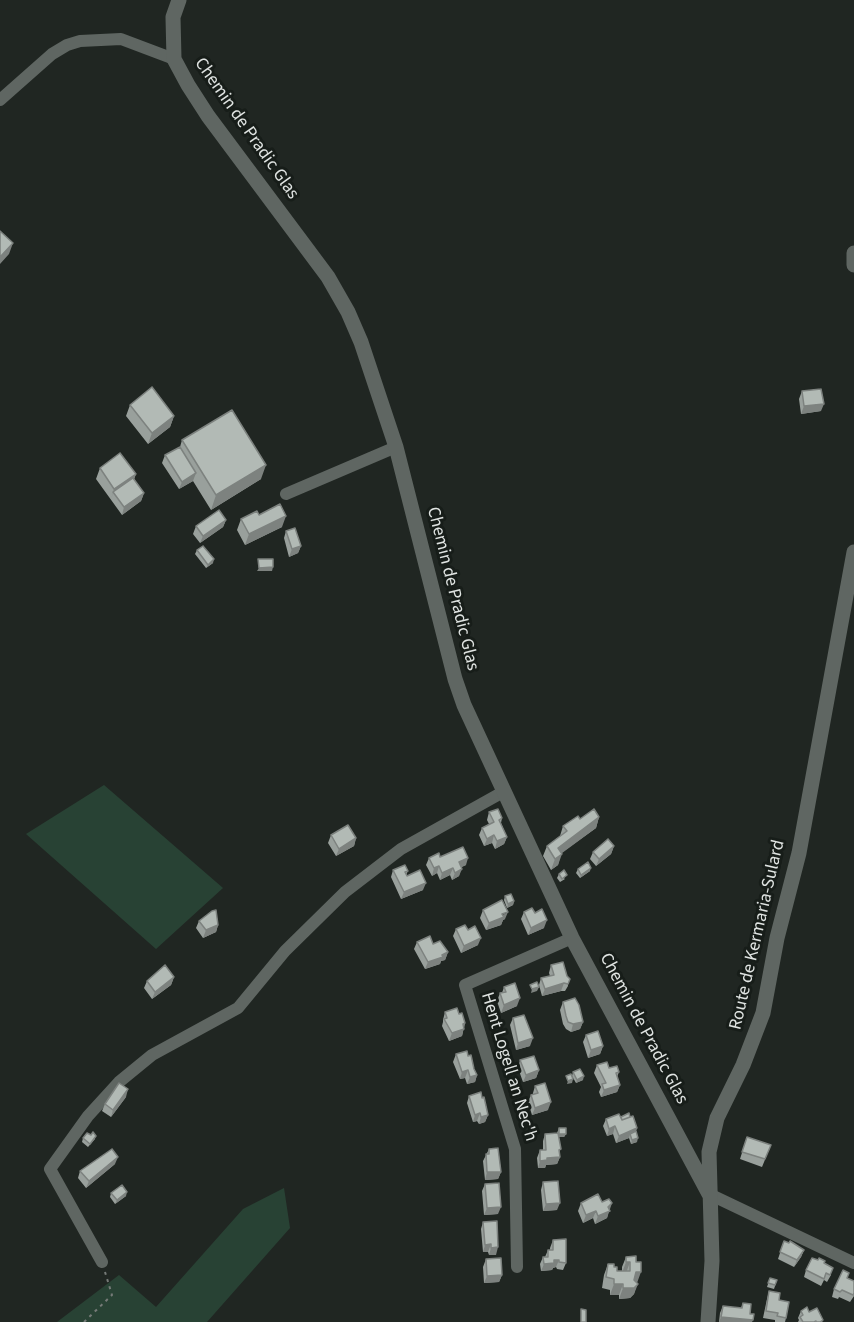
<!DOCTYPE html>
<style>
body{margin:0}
canvas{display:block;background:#202622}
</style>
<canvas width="854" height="1322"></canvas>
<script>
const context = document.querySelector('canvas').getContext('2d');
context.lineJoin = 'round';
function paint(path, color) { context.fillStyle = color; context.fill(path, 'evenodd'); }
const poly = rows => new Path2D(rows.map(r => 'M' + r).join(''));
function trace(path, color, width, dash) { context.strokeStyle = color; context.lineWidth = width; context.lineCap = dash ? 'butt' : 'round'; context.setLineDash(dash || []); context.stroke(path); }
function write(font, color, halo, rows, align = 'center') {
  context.font = font + ' "Source Sans 3",sans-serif'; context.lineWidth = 6; context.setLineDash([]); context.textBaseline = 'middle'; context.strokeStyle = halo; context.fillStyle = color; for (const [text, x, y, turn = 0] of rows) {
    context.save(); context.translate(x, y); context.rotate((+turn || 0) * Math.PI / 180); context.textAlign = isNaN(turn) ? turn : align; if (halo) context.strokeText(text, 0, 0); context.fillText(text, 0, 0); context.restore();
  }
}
const green = poly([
 [104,785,223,888,156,949,26,834],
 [284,1188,290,1228,207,1322,57,1322,119,1275,156,1307,243,1209]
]);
const path = poly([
 [84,1322,112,1295,105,1272]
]);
const minor = poly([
 [0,100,52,54,67,45,80,41,121,39,174,59],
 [286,494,396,447],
 [709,1194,854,1263],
 [102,1262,50,1169,88,1116,119,1082,152,1055,238,1008,285,951,345,892,401,849,503,792],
 [517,1267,515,1149,465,985,572,938]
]);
const tertiary = poly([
 [179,0,173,17,174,59,188,85,208,116,328,277,348,312,361,342,396,447,455,679,464,705,572,938,709,1194],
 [854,253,854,265],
 [708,1322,712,1261,709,1152,717,1118,743,1065,763,1013,777,938,799,853,854,552]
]);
const wall = poly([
 [802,391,821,411,801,414,799,399],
 [130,405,174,416,170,427,148,444,126,416],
 [182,440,261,479,211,510,193,481,179,489,162,463,165,455,180,447],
 [100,468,136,474,134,479,144,493,141,501,122,515,96,479],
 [259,515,282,527,245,545,237,530,241,519],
 [226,520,223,527,200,543,193,534,196,526],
 [286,531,301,546,298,553,289,557,284,538],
 [197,550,213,563,206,568,195,554],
 [489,812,502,818,501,823,507,837,504,844,495,849,492,843,484,846,479,835,482,828,489,824,487,820],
 [599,817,596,828,561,853,558,865,551,870,543,856,547,846,560,836,563,826,580,819],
 [331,835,356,838,354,846,336,856,328,843],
 [614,846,611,854,596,866,590,859,593,852],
 [440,857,466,865,461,867,459,876,452,880,450,875,440,880,437,873,432,876,426,865,429,858],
 [578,869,590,871,580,878,576,873],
 [393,870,408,871,406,875,423,890,401,899,391,877],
 [559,874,565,879,560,882,557,878],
 [505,896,514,901,513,905,507,908,504,900],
 [483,910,505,919,503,920,501,925,486,930,480,918],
 [524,912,535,913,544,928,528,935,521,919],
 [199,921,218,925,216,932,203,938,196,928],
 [456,929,468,930,478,945,461,953,453,936],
 [417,942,433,944,448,952,445,960,441,961,440,964,425,969,414,949],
 [551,965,567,976,568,986,565,991,561,991,542,996,539,985,541,978,550,976,549,973],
 [174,977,171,985,152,999,144,988,147,981],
 [504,987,517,1006,501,1013,497,1001,500,993,502,993],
 [563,1002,583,1022,580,1029,571,1032,566,1029,563,1024,560,1010],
 [445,1012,459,1014,465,1023,462,1036,449,1041,442,1026,443,1022,443,1020],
 [513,1018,530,1046,516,1050,510,1025],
 [586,1035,603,1046,600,1054,588,1058,583,1042],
 [456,1054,474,1069,477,1075,475,1082,467,1084,465,1078,460,1079,453,1062],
 [520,1060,539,1070,536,1078,523,1082,518,1068],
 [597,1065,609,1068,619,1072,617,1077,620,1085,617,1092,601,1097,599,1092,601,1087,594,1073],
 [573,1072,583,1080,576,1083,572,1076],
 [535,1086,548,1110,532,1115,528,1102,531,1095,533,1094,533,1093],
 [469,1096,482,1098,488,1115,485,1122,479,1124,477,1121,473,1122,467,1103],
 [126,1097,111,1117,102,1111,105,1104],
 [621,1117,630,1117,637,1128,636,1131,637,1142,631,1144,629,1138,616,1143,613,1134,607,1136,603,1126,606,1119],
 [559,1128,566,1134,564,1137,559,1137,560,1157,557,1164,546,1165,545,1168,538,1168,537,1158,540,1150,543,1150,543,1141,545,1134,557,1133],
 [91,1135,95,1139,88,1147,82,1142,83,1138],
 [747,1137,771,1145,762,1167,740,1159],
 [489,1149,501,1172,498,1179,485,1180,483,1161],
 [115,1164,86,1188,78,1178,80,1171],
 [543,1182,557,1210,543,1211,541,1190],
 [485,1184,498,1214,484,1215,482,1191],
 [111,1193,126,1196,115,1204,110,1197],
 [602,1202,609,1210,607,1218,595,1224,593,1218,583,1223,578,1211,581,1203],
 [483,1222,496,1255,489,1255,488,1252,483,1252,481,1229],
 [553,1240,566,1263,563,1270,557,1269,556,1267,553,1268,552,1270,541,1271,540,1264,543,1257,545,1257,548,1250,550,1250,550,1248],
 [784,1241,804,1250,801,1257,794,1267,778,1259],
 [636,1256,637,1283,634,1294,630,1298,619,1299,619,1295,610,1295,610,1290,602,1288,604,1275,608,1264,617,1271,622,1271,622,1267,626,1257],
 [486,1259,502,1275,499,1282,484,1283,483,1267],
 [824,1263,831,1275,827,1282,824,1280,821,1286,804,1277,806,1270],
 [770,1278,777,1280,774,1289,767,1287],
 [847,1278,854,1296,850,1302,839,1297,838,1299,832,1297,834,1289],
 [769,1291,779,1300,786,1318,785,1322,775,1322,775,1320,763,1318,767,1299],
 [743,1303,750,1314,752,1322,719,1322,720,1313,723,1306,741,1308],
 [801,1311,809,1312,823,1322,798,1322,799,1320,798,1318]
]);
const shadedWall = poly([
 [13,243,9,254,0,264,0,257],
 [824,404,821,411,801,414,804,406],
 [174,416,170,427,148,444,152,433],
 [266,465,261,479,211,510,216,495],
 [196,473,193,481,179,489,182,482],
 [136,474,132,485,113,492,111,500,114,489],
 [144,493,141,501,122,515,124,507],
 [286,516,282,527,245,545,249,534],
 [226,520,223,527,200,543,203,536],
 [301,546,298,553,289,557,292,549],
 [214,559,213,563,206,568,208,565],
 [273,567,272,571,257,571,259,568],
 [599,817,596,828,554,859,558,848],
 [494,835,492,843,484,846,487,839],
 [507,837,504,844,495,849,497,841],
 [356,838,354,846,336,856,339,849],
 [614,846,611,854,596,866,599,859],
 [562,854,558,865,551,870,555,859],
 [468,858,466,865,456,870,459,862],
 [439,866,437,873,432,876,434,868],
 [453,868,450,875,440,880,442,873],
 [591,868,590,871,580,878,581,875],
 [462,869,459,876,452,880,455,873],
 [426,883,423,890,401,899,404,892],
 [514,901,513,905,507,908,508,904],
 [508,912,505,919,503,920,501,925,486,930,489,923],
 [547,920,544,928,528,935,531,928],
 [218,925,216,932,203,938,206,930],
 [481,938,478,945,461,953,464,946],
 [448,952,445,960,441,961,440,964,425,969,428,962],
 [174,977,171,985,152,999,155,992],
 [564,983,561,991,542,996,545,989],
 [539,987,537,991,531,993,532,989],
 [520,998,517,1006,501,1013,504,1005],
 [583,1022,580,1029,571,1032,573,1024],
 [465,1023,462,1036,449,1041,452,1033,463,1024],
 [533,1038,530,1046,516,1050,518,1043],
 [603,1046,600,1054,588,1058,591,1050],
 [468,1070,465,1078,460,1079,462,1072],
 [539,1070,536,1078,523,1082,526,1075],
 [477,1075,475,1082,467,1084,470,1077],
 [584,1076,583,1080,576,1083,577,1080],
 [573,1079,572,1083,567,1084,568,1081],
 [620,1085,617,1092,601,1097,604,1090],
 [128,1089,126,1097,111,1117,113,1110],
 [551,1102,548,1110,532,1115,535,1108],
 [480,1113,477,1121,473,1122,475,1115],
 [488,1115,485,1122,479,1124,481,1117],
 [615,1126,613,1134,607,1136,609,1129],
 [637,1128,634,1135,630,1134,629,1138,616,1143,619,1136],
 [559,1134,566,1134,564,1137,557,1137],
 [638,1138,637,1142,631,1144,632,1140],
 [118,1157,115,1164,86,1188,89,1181],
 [560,1157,557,1164,546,1165,545,1168,538,1168,540,1161,547,1158],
 [487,1172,501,1172,498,1179,485,1180],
 [127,1192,126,1196,115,1204,117,1200],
 [560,1203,557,1210,543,1211,546,1204],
 [612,1203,607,1218,595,1224,598,1216],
 [501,1207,498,1214,484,1215,487,1208],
 [596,1211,593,1218,583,1223,586,1215],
 [491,1244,488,1252,483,1252,485,1245],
 [498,1247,496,1255,489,1255,491,1248],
 [804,1250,801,1257,794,1267,797,1260],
 [554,1260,559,1260,556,1267,553,1268,552,1270,541,1271,544,1264],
 [626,1262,630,1262,626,1273,622,1273],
 [636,1272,641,1272,637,1283,632,1283],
 [502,1275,499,1282,484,1283,487,1276],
 [614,1284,623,1284,619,1295,610,1295],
 [638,1284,634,1294,630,1298,619,1299,623,1288],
 [721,1317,753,1320,752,1322,719,1322]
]);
const building = poly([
 [0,231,13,243,0,257,0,231],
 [152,387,174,416,152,433,130,405,152,387],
 [821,389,824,404,804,406,802,391,821,389],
 [232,410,266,465,216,495,182,440,232,410],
 [180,447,196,473,182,482,165,455,180,447],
 [120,453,136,474,114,489,100,468,120,453],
 [133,478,144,493,124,507,113,492,133,478],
 [280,504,286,516,249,534,241,519,257,511,259,515,280,504],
 [219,510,226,520,203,536,196,526,219,510],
 [295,528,301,546,292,549,286,531,295,528],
 [203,546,214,559,208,565,197,550,203,546],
 [258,559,273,559,273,567,259,568,258,559],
 [498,809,502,818,499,820,507,837,497,841,494,835,487,839,482,828,494,822,489,812,498,809],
 [594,809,599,817,558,848,562,854,555,859,547,846,567,831,563,826,578,816,580,819,594,809],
 [348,825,356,838,339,849,331,835,348,825],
 [608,839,614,846,599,859,593,852,608,839],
 [463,847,468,858,459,862,462,869,455,873,453,868,442,873,439,866,434,868,429,858,439,853,440,857,463,847],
 [588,862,591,868,581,875,578,869,588,862],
 [405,865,408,871,405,872,407,876,420,870,426,883,404,892,393,870,405,865],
 [564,870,567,875,562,879,559,874,564,870],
 [511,894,514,901,508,904,505,896,511,894],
 [502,900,508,912,502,914,504,917,489,923,483,910,502,900],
 [532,908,535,913,542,909,547,920,531,928,524,912,532,908],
 [216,910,218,925,206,930,199,921,212,911,216,910],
 [465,925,468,930,475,926,481,938,464,946,456,929,465,925],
 [430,936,433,944,440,941,448,952,442,955,443,957,428,962,417,942,430,936],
 [563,962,567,976,570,979,568,984,564,983,545,989,541,978,554,975,551,965,563,962],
 [165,965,174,977,155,992,147,981,165,965],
 [537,982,539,987,532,989,530,985,537,982],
 [515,983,520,998,504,1005,500,993,506,992,504,987,515,983],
 [575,998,579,1005,583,1022,573,1024,568,1022,566,1016,563,1002,575,998],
 [457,1008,459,1014,462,1013,465,1023,463,1024,464,1029,452,1033,444,1019,447,1018,445,1012,457,1008],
 [524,1015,533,1038,518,1043,513,1018,524,1015],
 [598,1031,603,1046,591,1050,586,1035,598,1031],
 [467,1051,468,1056,471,1055,474,1069,477,1075,470,1077,468,1070,462,1072,456,1054,467,1051],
 [534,1056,539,1070,526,1075,520,1060,534,1056],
 [607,1062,609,1068,617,1066,619,1072,616,1073,620,1085,604,1090,602,1084,606,1083,597,1065,607,1062],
 [580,1069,584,1076,577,1080,573,1072,580,1069],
 [571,1074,573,1079,568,1081,566,1076,571,1074],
 [119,1083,128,1089,113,1110,105,1104,119,1083],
 [545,1083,551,1102,535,1108,531,1095,538,1093,535,1086,545,1083],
 [481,1092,482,1098,484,1097,488,1115,481,1117,480,1113,475,1115,469,1096,481,1092],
 [629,1113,630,1117,622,1120,621,1117,629,1113],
 [619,1114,622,1120,633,1116,637,1128,619,1136,615,1126,609,1129,606,1119,619,1114],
 [559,1128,566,1128,566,1134,559,1134,559,1128],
 [636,1131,638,1138,632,1140,630,1134,636,1131],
 [93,1132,96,1136,90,1144,83,1138,87,1133,91,1135,93,1132],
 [558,1133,561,1149,559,1150,560,1157,547,1158,547,1160,540,1161,540,1150,546,1150,545,1134,558,1133],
 [747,1137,771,1145,765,1159,742,1152,747,1137],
 [498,1148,501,1172,487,1172,486,1154,489,1154,489,1149,498,1148],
 [112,1149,118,1157,89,1181,80,1171,112,1149],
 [558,1181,560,1203,546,1204,543,1182,558,1181],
 [499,1183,501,1207,487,1208,485,1184,499,1183],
 [122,1185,127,1192,117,1200,111,1193,122,1185],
 [598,1194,602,1202,609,1199,612,1203,608,1207,610,1211,598,1216,596,1211,586,1215,581,1203,598,1194],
 [497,1221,498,1247,491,1248,491,1244,485,1245,483,1222,497,1221],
 [566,1239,566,1263,559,1262,559,1260,554,1260,554,1263,544,1264,543,1257,548,1257,548,1250,553,1250,553,1240,566,1239],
 [784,1241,789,1243,790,1241,804,1250,797,1260,780,1252,784,1241],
 [636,1256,636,1262,641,1262,641,1272,636,1272,634,1280,638,1284,634,1288,623,1288,623,1284,614,1284,614,1279,606,1277,608,1264,614,1264,614,1267,617,1267,617,1271,630,1271,630,1262,626,1262,626,1257,636,1256],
 [501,1258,502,1275,487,1276,486,1259,501,1258],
 [812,1258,818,1260,819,1258,825,1261,824,1263,833,1268,830,1275,826,1273,824,1279,806,1270,812,1258],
 [843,1270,849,1273,847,1278,854,1281,854,1293,853,1295,842,1290,840,1292,834,1289,843,1270],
 [770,1278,777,1280,775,1285,768,1283,770,1278],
 [769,1291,780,1293,779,1300,789,1302,786,1318,777,1316,778,1313,766,1311,769,1291],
 [743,1303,751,1304,750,1314,754,1314,753,1320,721,1317,723,1306,742,1308,743,1303],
 [807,1307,809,1312,817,1308,823,1320,820,1322,816,1322,816,1321,814,1322,803,1322,800,1317,803,1315,801,1311,807,1307],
 [581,1309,586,1310,586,1322,581,1322,581,1309]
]);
const streetNames = [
 ["Chemin de Pradic Glas",246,129,55],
 ["Chemin de Pradic Glas",452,589,76],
 ["Route de Kermaria-Sulard",758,935,-77],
 ["Chemin de Pradic Glas",643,1029,62],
 ["Hent Logell an Nec'h",508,1067,73]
];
paint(green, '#284234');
trace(path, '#767b78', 2, [3, 4.5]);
trace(minor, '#5f6662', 12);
trace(tertiary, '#5f6662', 15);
paint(wall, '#99a09c');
paint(shadedWall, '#7d827f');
paint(building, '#b2bab5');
trace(building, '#7d827f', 1.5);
write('18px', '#e0e4e2', '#171d19', streetNames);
</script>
